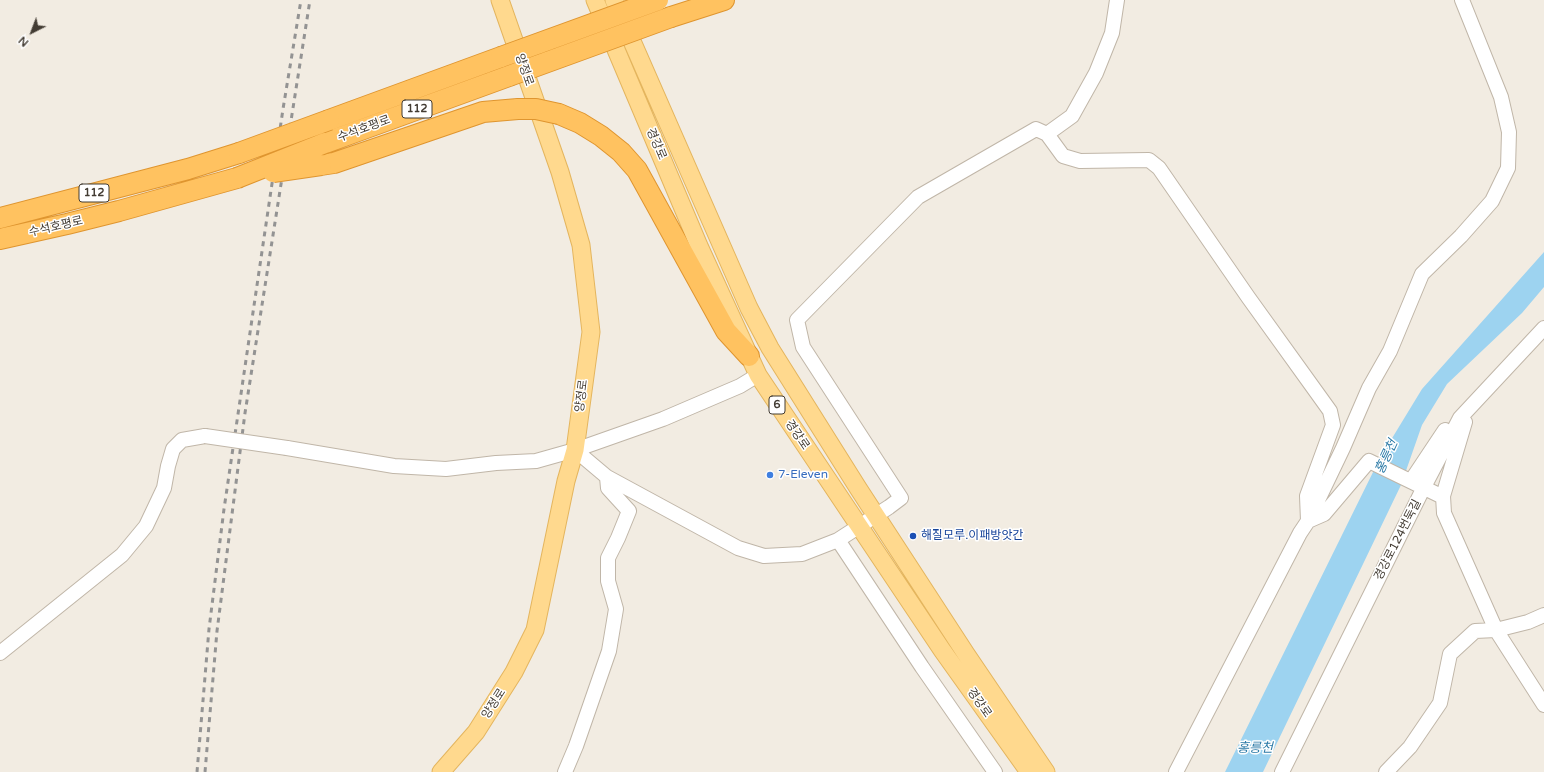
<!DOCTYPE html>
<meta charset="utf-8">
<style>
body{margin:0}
#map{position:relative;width:1544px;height:772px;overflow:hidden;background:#f2ece2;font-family:"Varela Round",sans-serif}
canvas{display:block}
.north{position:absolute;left:12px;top:12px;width:40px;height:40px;-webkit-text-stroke:3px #fff;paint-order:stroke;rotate:222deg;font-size:11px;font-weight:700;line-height:16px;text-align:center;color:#433c33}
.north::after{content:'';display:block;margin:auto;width:14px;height:18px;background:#433c33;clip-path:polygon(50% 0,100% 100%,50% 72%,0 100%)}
</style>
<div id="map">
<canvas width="1544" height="772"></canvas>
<div class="north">N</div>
</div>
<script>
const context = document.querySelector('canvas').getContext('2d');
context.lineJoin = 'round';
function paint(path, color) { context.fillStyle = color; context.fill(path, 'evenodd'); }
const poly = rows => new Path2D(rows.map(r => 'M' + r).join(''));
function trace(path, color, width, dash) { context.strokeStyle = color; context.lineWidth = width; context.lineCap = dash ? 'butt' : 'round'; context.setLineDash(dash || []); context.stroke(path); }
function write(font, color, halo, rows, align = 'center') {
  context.font = font + ' "Varela Round","Noto Sans KR",sans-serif'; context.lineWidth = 3; context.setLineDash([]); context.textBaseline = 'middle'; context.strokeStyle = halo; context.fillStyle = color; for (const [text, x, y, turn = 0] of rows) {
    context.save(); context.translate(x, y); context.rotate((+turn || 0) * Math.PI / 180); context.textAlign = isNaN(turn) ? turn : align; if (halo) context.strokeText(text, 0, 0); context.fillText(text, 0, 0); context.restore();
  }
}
const water = poly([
 [1544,252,1544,287,1522,313,1447,384,1422,425,1401,485,1263,772,1225,772,1380,458,1422,389]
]);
const minor = poly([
 [1047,134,1072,116,1096,73,1112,33,1117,0],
 [1465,422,1443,496,1444,513,1496,630,1544,705],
 [287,448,394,466,446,469,496,463,536,461,575,450,663,419,740,386,758,375],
 [575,450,607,477,738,548,764,556,802,554,838,540,889,507,901,498,803,347,797,320,918,197,1036,129,1047,134,1063,156,1080,161,1149,160,1159,168,1248,297,1330,411,1333,425,1307,496,1308,521],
 [1411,481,1445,430],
 [1309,519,1343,448,1369,388,1390,351,1422,274,1461,236,1492,201,1508,168,1509,132,1501,97,1462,0],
 [838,540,922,667,995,772],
 [0,653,122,555,146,526,164,488,168,466,173,449,182,440,205,436],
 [565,772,576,746,609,651,616,609,608,581,608,558,618,538,629,511,608,488,607,477],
 [1176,772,1300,533,1308,521,1324,514,1369,461,1443,497],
 [1282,772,1424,487,1460,418,1544,328],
 [1386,772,1410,747,1440,703,1450,654,1475,631,1496,630,1528,622,1544,615]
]);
const major = poly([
 [595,0,699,246,758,375,942,650,1029,772],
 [614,0,749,308,770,348,858,488,966,654,1046,772],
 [441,772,476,732,514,672,535,630,566,481,575,450,591,332,581,245,560,172,500,0]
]);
const highway = poly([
 [671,17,724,0],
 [559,114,580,123,601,136,621,152,637,170,726,331,749,356],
 [329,120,501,57],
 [325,143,509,76],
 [321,165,334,163,483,112,518,109],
 [0,218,188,169,239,153],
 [0,239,67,224,119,211,237,178]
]);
const rail = poly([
 [197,772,209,629,224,509,283,109,301,0],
 [205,772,217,631,245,413,310,0]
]);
const minorBridge = poly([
 [205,436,287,448]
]);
const highwayBridge = poly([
 [501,57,658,0],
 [509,76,671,17],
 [518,109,536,109,559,114],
 [239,153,329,120],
 [273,172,321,165],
 [237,178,325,143]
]);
const markers = [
 [770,475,4,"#3f7fe0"],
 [913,536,4,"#1a4fb4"]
];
const shields = [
 [417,109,30],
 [94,193,30],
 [777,405,16]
];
const shieldNames = [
 ["112",417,109],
 ["112",94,193],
 ["6",777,405]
];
const streetNames = [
 ["양정로",524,70,71],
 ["수석호평로",364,129,-20],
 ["경강로",656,144,67],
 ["수석호평로",56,227,-13],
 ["양정로",582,396,-83],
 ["경강로",797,435,56],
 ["경강로124번둑길",1398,540,-63],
 ["경강로",979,703,55],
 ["양정로",494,704,-57]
];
const shopNames = [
 ["7-Eleven",778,475]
];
const transitNames = [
 ["해질모루.이패방앗간",921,536]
];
const waterNames = [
 ["홍릉천",1387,457,-65],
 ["홍릉천",1255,749]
];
paint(water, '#9dd3f0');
trace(minor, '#c0b6a8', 16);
trace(major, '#e4b55e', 19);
trace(highway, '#df952f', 22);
trace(minor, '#fff', 14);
trace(major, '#ffd98e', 17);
trace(highway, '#ffc260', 20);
trace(rail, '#939393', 3, [5, 5]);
trace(minorBridge, '#c0b6a8', 16, []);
trace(highwayBridge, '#df952f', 22, []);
trace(minorBridge, '#fff', 14);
trace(highwayBridge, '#ffc260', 20);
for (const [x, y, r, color] of markers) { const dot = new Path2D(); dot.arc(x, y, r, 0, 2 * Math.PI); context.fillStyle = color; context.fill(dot); trace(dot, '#fff', 1.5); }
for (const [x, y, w] of shields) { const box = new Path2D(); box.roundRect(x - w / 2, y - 9, w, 18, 3); context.fillStyle = '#fff'; context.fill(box); trace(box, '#433c33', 1); }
write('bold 11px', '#433c33', null, shieldNames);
write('12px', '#433c33', '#fff', streetNames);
write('12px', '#366cbe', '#fff', shopNames, 'left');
write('12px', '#164399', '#fff', transitNames, 'left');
write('italic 13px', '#2b7aa7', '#fff', waterNames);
</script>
